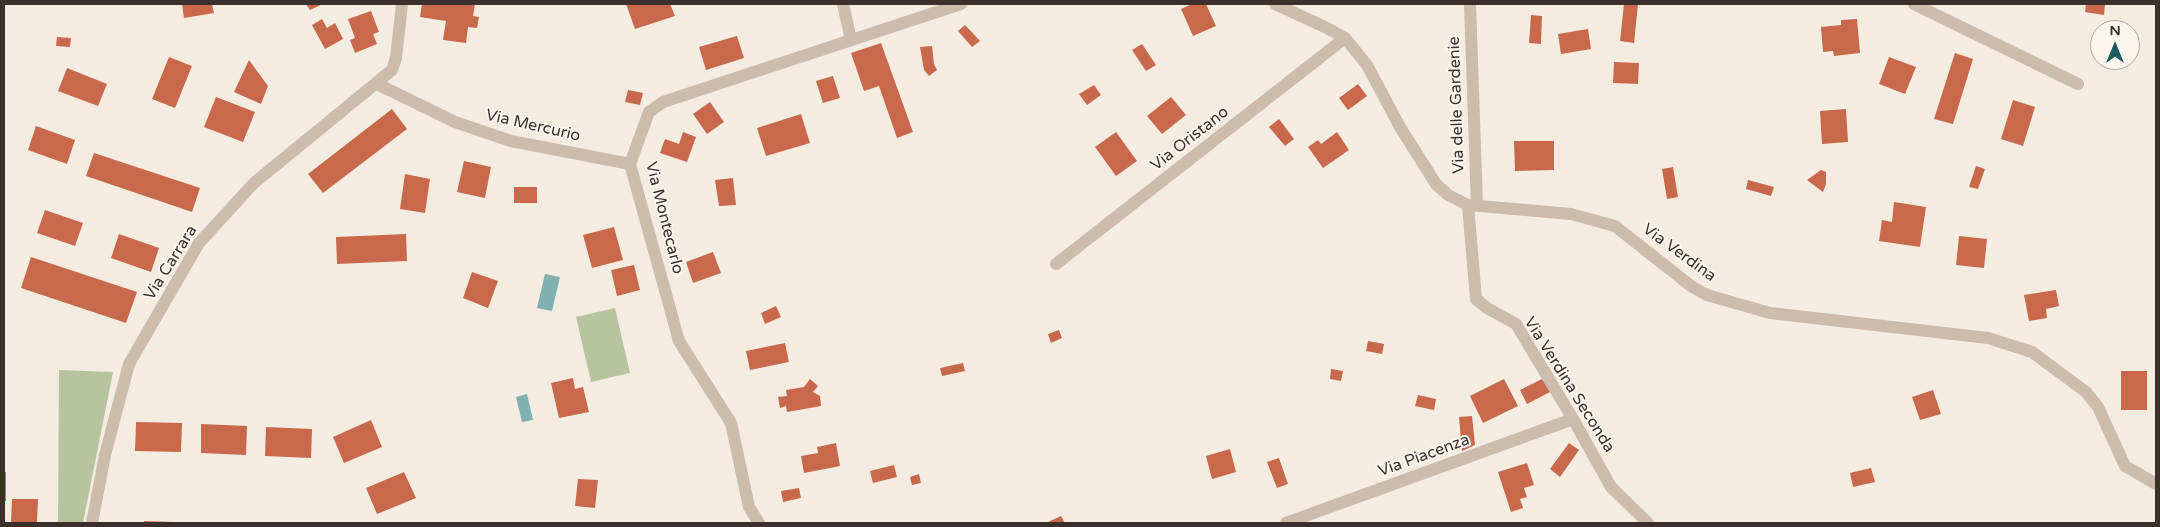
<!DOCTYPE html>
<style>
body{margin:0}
#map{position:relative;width:2160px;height:527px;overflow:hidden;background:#f4ebe1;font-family:"Varela Round",sans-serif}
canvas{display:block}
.frame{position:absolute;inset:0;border:5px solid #3b302b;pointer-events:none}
.north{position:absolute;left:2090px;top:20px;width:50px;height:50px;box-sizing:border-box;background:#fbf5ee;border:1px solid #aea6a0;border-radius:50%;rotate:0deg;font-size:14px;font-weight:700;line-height:20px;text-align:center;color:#3b302b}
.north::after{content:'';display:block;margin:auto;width:18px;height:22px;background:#1f5a5e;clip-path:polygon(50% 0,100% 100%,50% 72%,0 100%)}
</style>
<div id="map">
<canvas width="2160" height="527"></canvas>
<div class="frame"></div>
<div class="north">N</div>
</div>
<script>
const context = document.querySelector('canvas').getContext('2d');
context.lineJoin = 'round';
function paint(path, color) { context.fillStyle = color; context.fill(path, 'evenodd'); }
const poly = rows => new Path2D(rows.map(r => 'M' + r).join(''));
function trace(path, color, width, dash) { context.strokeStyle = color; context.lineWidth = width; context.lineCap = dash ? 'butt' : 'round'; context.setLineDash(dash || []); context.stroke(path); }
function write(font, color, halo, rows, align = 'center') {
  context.font = font + ' "Varela Round",sans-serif'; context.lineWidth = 4; context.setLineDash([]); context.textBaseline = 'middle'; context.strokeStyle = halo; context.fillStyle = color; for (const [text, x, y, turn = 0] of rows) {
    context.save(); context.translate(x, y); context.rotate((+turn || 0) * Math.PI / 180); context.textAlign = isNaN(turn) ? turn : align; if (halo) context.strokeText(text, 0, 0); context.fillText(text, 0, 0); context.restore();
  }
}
const green = poly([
 [615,308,630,373,591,382,576,317],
 [59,370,113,372,83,523,58,523]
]);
const water = poly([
 [545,274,560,277,552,311,537,308],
 [527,394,533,420,522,422,516,397]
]);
const building = poly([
 [182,4,212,4,214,13,184,18],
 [306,4,323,4,310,10],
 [422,4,475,4,473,16,479,17,477,28,468,27,466,43,443,40,446,21,420,17],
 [626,4,670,4,675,16,635,29],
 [1192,4,1206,4,1216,26,1193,36,1181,9],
 [1624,4,1638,4,1634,43,1620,41],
 [2086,4,2105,4,2104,15,2085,12],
 [371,11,379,32,373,34,377,44,355,53,350,40,355,38,348,19],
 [1531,15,1542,16,1541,44,1529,43],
 [322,19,327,28,335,23,343,39,325,49,312,25],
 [1857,19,1860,53,1834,56,1833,51,1823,52,1821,27,1841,25,1841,20],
 [965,25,980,41,972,47,958,31],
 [1588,29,1591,49,1561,54,1558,34],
 [737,36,744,58,706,70,699,47],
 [57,37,71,38,70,47,56,46],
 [881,43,913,132,897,138,879,86,864,91,851,53],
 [1142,44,1156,65,1146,71,1132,50],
 [932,46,934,64,937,70,929,76,924,70,920,47],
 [1955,53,1973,59,1953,124,1934,119],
 [169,57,192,66,175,108,152,99],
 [1889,57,1916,67,1905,94,1879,84],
 [249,60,268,86,261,104,234,92],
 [1614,62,1639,63,1638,84,1613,83],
 [67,68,107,84,98,106,58,91],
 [833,76,840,98,823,103,816,81],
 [1358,84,1367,96,1348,110,1339,98],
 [1094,85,1101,95,1087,105,1079,94],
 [628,90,643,93,640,105,625,102],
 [216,97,255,112,243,142,204,127],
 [1171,97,1186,115,1162,134,1147,116],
 [2013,100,2035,107,2023,146,2001,139],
 [710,102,724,122,707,134,693,114],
 [392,109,407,129,323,193,308,174],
 [1846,109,1848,142,1822,144,1820,111],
 [801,114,810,143,766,156,757,128],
 [1279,119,1294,139,1285,146,1269,127],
 [36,126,75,140,67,164,28,150],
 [683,132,696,137,687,162,660,153,665,139,679,144],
 [1116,132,1137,161,1116,176,1095,147],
 [1337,132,1349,150,1323,168,1308,147,1318,140,1321,144],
 [1514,141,1554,141,1554,170,1515,171],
 [94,153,200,188,192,212,86,176],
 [464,161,491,167,485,198,457,192],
 [1976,166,1985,169,1978,189,1969,187],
 [1673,167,1678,197,1667,199,1662,169],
 [1821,170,1826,172,1826,184,1823,192,1807,180],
 [405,174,430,179,425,213,400,209],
 [733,178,736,205,719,206,715,180],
 [1748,180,1774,187,1771,196,1746,189],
 [514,187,537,187,537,203,514,203],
 [1894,202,1926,207,1920,247,1879,241,1882,220,1892,222],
 [45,210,83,223,75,246,37,233],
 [614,227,623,260,592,268,583,235],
 [119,234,159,248,151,272,111,258],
 [406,234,407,261,337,264,336,237],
 [1959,236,1987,239,1984,268,1956,265],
 [713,252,721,273,693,283,686,262],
 [31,257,137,292,126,323,21,288],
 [634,265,640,290,617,296,611,270],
 [472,272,498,281,488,308,463,298],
 [2056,290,2059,306,2046,309,2047,318,2029,321,2024,295],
 [776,306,781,317,765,324,761,313],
 [1059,330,1062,338,1051,343,1048,334],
 [1368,341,1384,344,1382,354,1366,351],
 [785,343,789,362,750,370,746,351],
 [963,363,965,371,942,376,940,368],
 [1331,369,1343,371,1341,381,1330,379],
 [2121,371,2147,371,2147,410,2121,410],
 [573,378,575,389,583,387,589,412,559,418,551,383],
 [810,379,818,386,813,392,820,396,821,406,787,412,786,406,780,408,778,397,787,396,786,390,804,387],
 [1504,379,1518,406,1483,423,1470,396],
 [1542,379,1550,392,1527,404,1520,390],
 [1933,390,1941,414,1920,420,1912,397],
 [1418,395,1436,399,1434,410,1415,406],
 [1472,416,1475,445,1462,451,1459,417],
 [371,420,382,447,344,463,333,437],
 [136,422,182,423,181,452,135,451],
 [201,424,247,426,246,455,201,453],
 [266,427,312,429,311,458,265,456],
 [836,443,840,466,804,473,801,456,818,453,817,447],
 [1569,443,1579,450,1560,477,1550,469],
 [1230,449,1236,472,1212,479,1206,456],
 [1279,458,1288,484,1277,488,1267,462],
 [1527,463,1534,485,1524,488,1527,497,1520,499,1523,508,1511,512,1498,472],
 [894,465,897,477,873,483,870,471],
 [1871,468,1875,482,1853,487,1850,473],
 [4,472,6,472,6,501,4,501],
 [404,472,416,498,377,514,366,488],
 [919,474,921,483,912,485,910,477],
 [578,479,598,480,595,508,575,506],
 [799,488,801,498,783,502,781,491],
 [12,499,38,499,37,523,11,523],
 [1061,516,1065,523,1046,523],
 [144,521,172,522,172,523,144,523]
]);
const minor = poly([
 [843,4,851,40],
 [1275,4,1327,28,1345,38,1367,65,1400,127,1436,184,1448,195,1468,205,1571,214,1615,226,1691,286,1707,295,1770,313,1988,338,2032,352,2086,392,2098,407,2125,466,2156,484],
 [1470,4,1477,205],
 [1914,4,2078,84],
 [377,84,455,122,511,141,630,164],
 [1468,205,1476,299,1487,308,1516,324,1573,419,1611,487,1648,523],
 [1056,264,1345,38],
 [92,523,105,455,129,364,199,243,254,183,392,70,396,58,402,4],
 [759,523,749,507,731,423,679,341,630,164,649,112,663,102,961,4],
 [1286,523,1573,419]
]);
const streetNames = [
 ["Via delle Gardenie",1457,105,-92],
 ["Via Mercurio",533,126,13],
 ["Via Oristano",1190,139,-38],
 ["Via Montecarlo",664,218,76],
 ["Via Verdina",1679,253,36],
 ["Via Carrara",171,263,-58],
 ["Via Verdina Seconda",1569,385,58],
 ["Via Piacenza",1424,456,-20]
];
paint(green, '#b8c4a0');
paint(water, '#7fb0b2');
paint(building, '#c8694b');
trace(minor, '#cdbbac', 12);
write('16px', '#3b302b', '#fbf5ee', streetNames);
</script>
